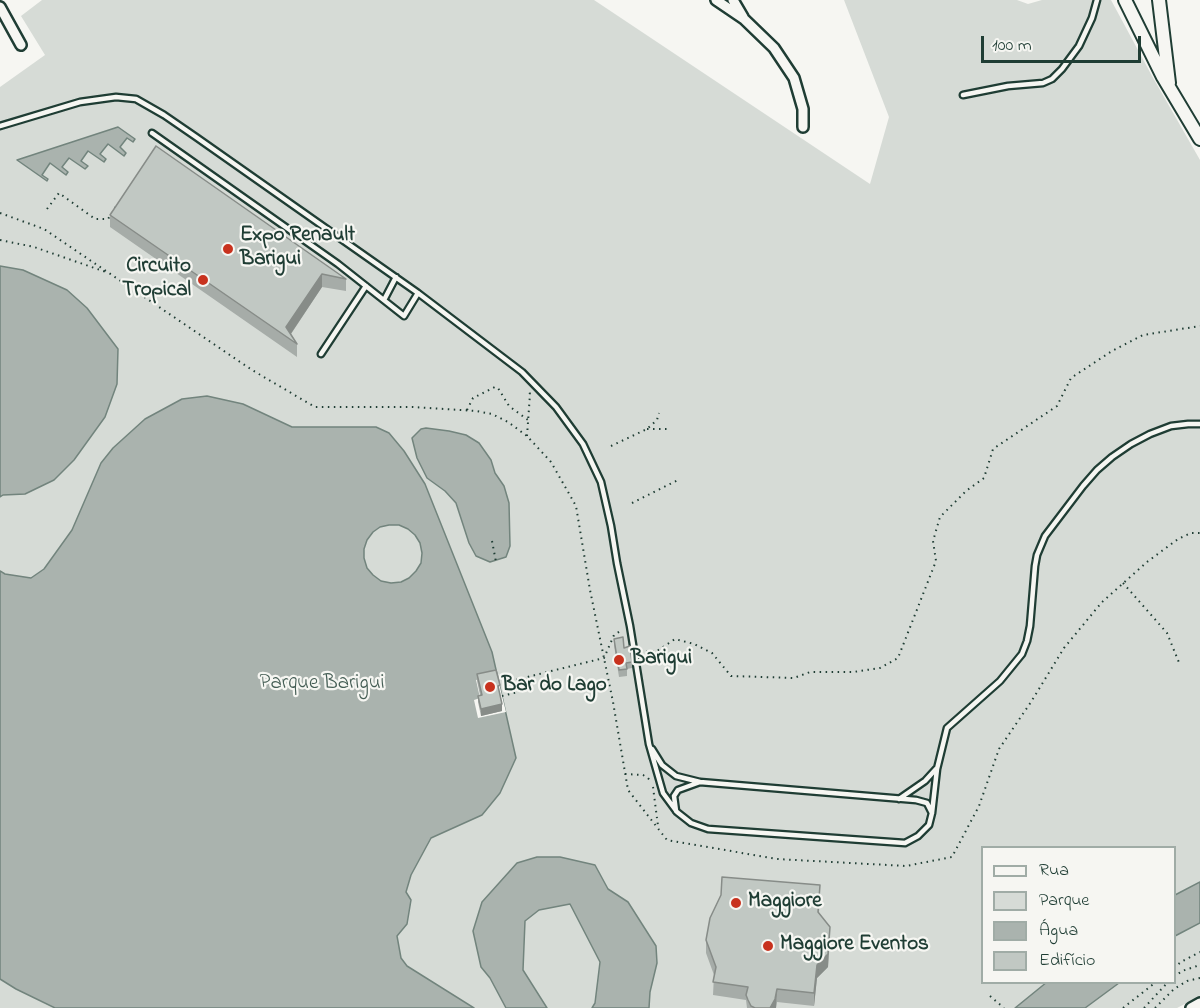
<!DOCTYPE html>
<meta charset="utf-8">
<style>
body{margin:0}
#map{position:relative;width:1200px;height:1008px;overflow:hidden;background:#f6f6f2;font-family:"Indie Flower",sans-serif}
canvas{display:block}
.legend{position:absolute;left:981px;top:846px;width:195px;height:138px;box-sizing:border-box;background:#f6f6f2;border:2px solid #a0aca6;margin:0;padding:8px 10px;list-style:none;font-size:18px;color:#1f3d34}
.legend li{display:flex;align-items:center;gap:12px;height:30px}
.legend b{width:30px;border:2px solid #a0aca6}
.scale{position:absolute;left:981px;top:36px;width:160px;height:27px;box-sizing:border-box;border:3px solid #1f3d34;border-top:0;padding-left:8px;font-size:18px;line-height:21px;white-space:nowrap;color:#1f3d34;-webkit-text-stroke:4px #f6f6f2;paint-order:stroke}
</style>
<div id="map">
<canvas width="1200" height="1008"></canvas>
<ul class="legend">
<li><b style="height:8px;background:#f6f6f2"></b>Rua</li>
<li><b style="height:16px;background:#d6dbd6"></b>Parque</li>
<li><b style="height:16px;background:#aab3ae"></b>Água</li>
<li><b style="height:16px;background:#c1c8c3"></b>Edifício</li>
</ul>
<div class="scale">100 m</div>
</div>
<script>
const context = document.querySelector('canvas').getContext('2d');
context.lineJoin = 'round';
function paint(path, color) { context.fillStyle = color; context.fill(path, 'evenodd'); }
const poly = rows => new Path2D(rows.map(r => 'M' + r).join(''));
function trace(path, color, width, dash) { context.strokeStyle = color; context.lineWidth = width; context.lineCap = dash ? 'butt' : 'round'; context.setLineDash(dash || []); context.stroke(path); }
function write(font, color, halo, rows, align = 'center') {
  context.font = font + ' "Indie Flower",sans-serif'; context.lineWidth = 4.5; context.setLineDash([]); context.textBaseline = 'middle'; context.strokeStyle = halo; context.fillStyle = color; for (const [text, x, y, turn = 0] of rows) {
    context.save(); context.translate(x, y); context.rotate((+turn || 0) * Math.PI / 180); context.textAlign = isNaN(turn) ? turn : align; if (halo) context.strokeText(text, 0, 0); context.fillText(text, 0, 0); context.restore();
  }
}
const green = poly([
 [42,0,594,0,870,184,889,117,844,0,1017,0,1028,4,1042,0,1111,0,1152,76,1200,160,1200,996,1177,1008,0,1008,0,87,45,55,21,16],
 [982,848,1174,848,1174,982,982,982]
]);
const water = poly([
 [118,127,135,139,133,142,127,138,120,147,126,153,124,156,108,144,100,154,106,159,104,162,88,151,81,161,88,166,85,169,69,158,62,167,68,172,66,175,50,163,42,175,48,179,47,181,17,160,118,127],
 [0,266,23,270,67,290,87,308,118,349,117,384,105,417,74,460,54,480,25,494,3,495,0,497,0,266],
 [207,396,243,404,292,427,376,427,389,433,404,451,425,484,492,652,516,758,500,793,482,815,431,838,411,875,406,892,411,900,407,924,397,936,401,958,407,966,474,1008,55,1008,16,989,0,979,0,571,5,574,31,578,44,569,72,530,101,463,113,448,145,419,182,399,207,396],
 [389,525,399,525,408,529,415,535,420,543,422,553,421,563,416,571,409,578,401,582,391,583,381,581,373,575,367,568,364,558,364,549,367,540,373,532,380,527,389,525],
 [426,428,449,431,466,435,479,443,491,460,495,473,504,486,509,503,510,546,506,557,490,562,476,556,469,543,456,503,445,491,427,478,417,458,412,438,421,429,426,428],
 [537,857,560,857,595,865,608,889,628,902,656,946,657,963,650,992,649,1008,592,1008,595,1003,600,962,570,904,539,910,525,921,523,970,547,1008,506,1008,490,978,481,967,473,931,482,902,517,863,537,857],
 [1200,882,1200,923,1175,936,1175,895,1200,882],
 [1047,982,1119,982,1119,983,1085,1008,1015,1008,1047,982]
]);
const pier = poly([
 [497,675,506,712,478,718,474,700,480,698,476,680]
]);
const path = poly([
 [47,209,59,193,95,219,108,219,117,205],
 [0,213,44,229,252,370,315,407,413,407,476,411,492,414,508,422,527,436,551,462,576,506,590,590,613,702,628,790,667,840,777,859,906,866,952,857,979,806,999,749,1031,702,1064,648,1102,602,1147,562,1178,539,1191,533,1200,533],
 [0,240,34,247,106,272],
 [467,410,473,398,495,387,498,388,509,406,528,420],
 [647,429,668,429],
 [527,436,530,394,528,389],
 [611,446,647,429,657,420,659,413],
 [632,503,678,480],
 [492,541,496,562],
 [1123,583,1167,633,1180,665],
 [640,652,657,651,675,639,694,644,712,653,731,676,794,678,810,672,853,672,880,668,898,658,936,561,933,541,940,517,966,491,984,478,993,449,1057,406,1071,378,1112,351,1143,335,1200,326],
 [502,696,518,692,515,680,604,658,614,635,622,630],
 [625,774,643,775,648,778,651,782],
 [653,787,658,826],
 [1174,968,1181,962,1200,952],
 [1174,977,1182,971,1200,965],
 [990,996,1004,1008],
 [1123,1008,1156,982],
 [1144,1008,1168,982],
 [1155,1008,1174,989,1187,981,1200,978]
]);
const lane = poly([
 [963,95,1008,86,1043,83,1052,79,1062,69,1079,46,1092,18,1097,0],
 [0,126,80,102,116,97,136,99,164,115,196,137,418,293,522,372,556,407,583,444,601,482,611,526,617,563,630,626,649,744,663,793,677,812,691,823,708,829,905,843,918,836,929,825,932,813,937,769,947,728,1000,681,1022,654,1027,641,1030,626,1035,566,1037,555,1045,536,1083,486,1097,470,1112,457,1131,444,1150,434,1171,426,1188,424,1200,424],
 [152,133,338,264,404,316,418,293],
 [384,300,396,277],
 [321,354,366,286],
 [652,749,662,765,676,776,700,782,916,800,927,803,932,813],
 [899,799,925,781,936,769],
 [676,811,674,796,678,790,700,782]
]);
const street = poly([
 [716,0,744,19,774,48,794,78,803,109,803,127],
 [733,0,743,17],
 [0,7,21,45],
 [1191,1008,1200,1003]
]);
const secondary = poly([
 [1125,0,1163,77,1200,139],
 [1159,0,1169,83]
]);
const wall = poly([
 [110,215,346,279,346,291,322,287,291,334,297,344,297,357,110,227],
 [614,639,624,648,632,662,632,668,627,669,627,676,619,677,614,645],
 [477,674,500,692,502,711,481,716,478,702,478,696,480,695,477,681],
 [820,898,819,913,830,940,828,967,817,978,814,1006,777,1002,776,1008,747,1008,746,1000,713,995,714,975,706,953,706,940]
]);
const shadedWall = poly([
 [322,274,322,287,288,338,286,327],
 [502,704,502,711,481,716,481,709],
 [830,927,828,967,817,978,814,1006,814,993,817,965],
 [777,989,776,1008,770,1008]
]);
const building = poly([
 [156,146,346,279,322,274,286,327,297,344,110,215,156,146],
 [623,637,624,648,630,646,632,662,626,663,627,669,619,670,614,639,623,637],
 [496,670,500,685,498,686,502,704,481,709,478,696,482,695,477,674,496,670],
 [722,877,820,885,818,912,830,927,828,954,817,965,814,993,777,989,775,999,770,1008,755,1008,751,1006,748,1000,746,995,748,987,713,982,716,967,706,940,710,918,721,895,722,877]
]);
const markers = [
 [228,249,6,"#c8321e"],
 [203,280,6,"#c8321e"],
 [619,660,6,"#c8321e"],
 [490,687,6,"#c8321e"],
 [736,903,6,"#c8321e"],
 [768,946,6,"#c8321e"]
];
const poiNames = [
 ["Expo Renault",240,237],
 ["Barigui",240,261],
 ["Circuito",191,268,"right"],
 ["Tropical",191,292,"right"],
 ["Barigui",631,660],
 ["Bar do Lago",502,687],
 ["Maggiore",748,903],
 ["Maggiore Eventos",780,946]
];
const parkNames = [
 ["Parque Barigui",322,685]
];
paint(green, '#d6dbd6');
paint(water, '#aab3ae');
trace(water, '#72847d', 1.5);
paint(pier, '#f6f6f2');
trace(lane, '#1f3d34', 9);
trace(street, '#1f3d34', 14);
trace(secondary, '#1f3d34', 16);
trace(path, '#1f3d34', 2, [1.5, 4.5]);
trace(lane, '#f6f6f2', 4.5);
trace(street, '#f6f6f2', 9);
trace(secondary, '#f6f6f2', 12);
paint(wall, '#a6aca8');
paint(shadedWall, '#878c88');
paint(building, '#c1c8c3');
trace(building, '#878c88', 1.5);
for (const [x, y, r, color] of markers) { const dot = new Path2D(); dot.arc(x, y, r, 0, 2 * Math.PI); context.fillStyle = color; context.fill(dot); trace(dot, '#f6f6f2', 2); }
write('bold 21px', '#1f3d34', '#f6f6f2', poiNames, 'left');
write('21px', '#445d54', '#f6f6f2', parkNames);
</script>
